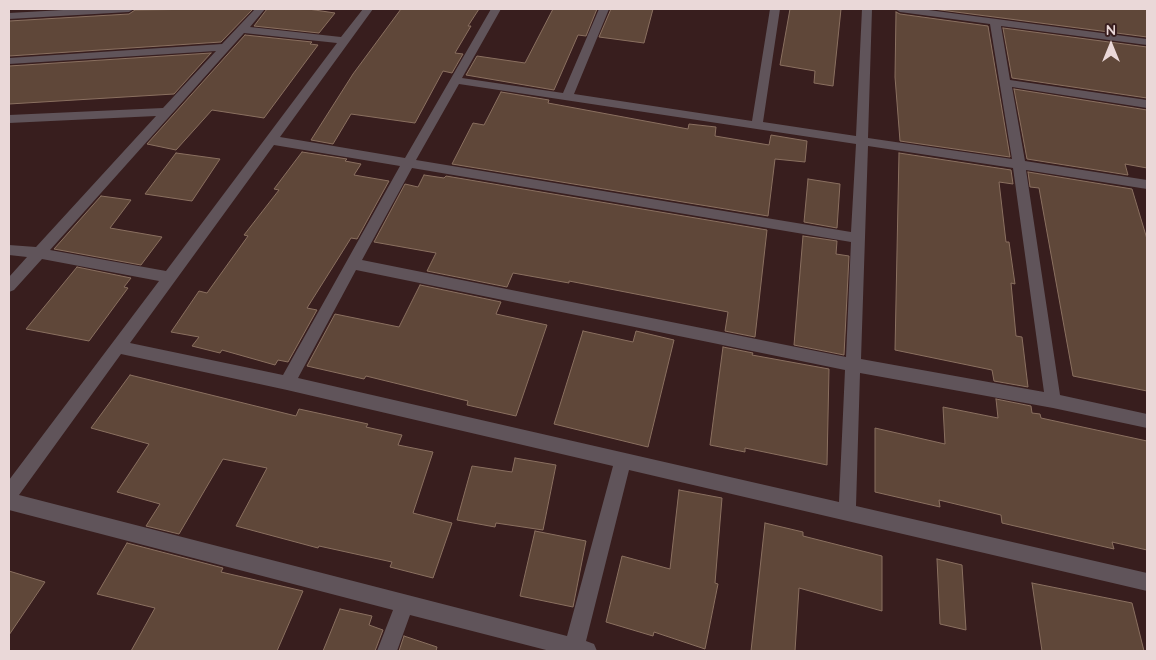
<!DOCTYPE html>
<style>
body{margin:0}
#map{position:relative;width:1156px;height:660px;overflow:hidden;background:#381e1e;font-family:Quicksand,sans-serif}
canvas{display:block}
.frame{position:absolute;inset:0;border:10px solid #ead8d8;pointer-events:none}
.north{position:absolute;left:1086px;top:20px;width:50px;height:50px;-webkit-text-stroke:4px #381e1e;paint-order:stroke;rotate:0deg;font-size:14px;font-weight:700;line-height:20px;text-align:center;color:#ead8d8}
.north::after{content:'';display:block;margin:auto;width:18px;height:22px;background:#ead8d8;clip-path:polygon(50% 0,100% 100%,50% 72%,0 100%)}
</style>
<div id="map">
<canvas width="1156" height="660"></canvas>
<div class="frame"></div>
<div class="north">N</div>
</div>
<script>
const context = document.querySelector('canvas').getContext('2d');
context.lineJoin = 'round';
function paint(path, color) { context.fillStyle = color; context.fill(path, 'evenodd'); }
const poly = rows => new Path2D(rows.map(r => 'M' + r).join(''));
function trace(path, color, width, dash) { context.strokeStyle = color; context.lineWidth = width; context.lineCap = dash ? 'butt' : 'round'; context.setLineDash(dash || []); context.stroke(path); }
const building = poly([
 [211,9,253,9,221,42,9,56,9,21,129,14,135,10,211,9],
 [267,9,308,9,335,13,319,33,254,26,267,9],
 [401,9,479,9,468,26,471,26,455,53,463,54,452,73,443,71,415,123,351,114,333,144,311,140,353,74,401,9],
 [553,9,597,9,586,36,578,35,554,90,466,75,477,56,525,63,553,9],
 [611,9,653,9,644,43,599,37,611,9],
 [790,9,841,9,833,86,814,83,815,71,780,65,790,9],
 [933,9,1147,9,1147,37,933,9],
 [896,12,900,14,988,26,1010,157,900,141,895,77,896,12],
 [1003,28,1147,47,1147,98,1012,78,1003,28],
 [245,35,312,42,310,44,318,45,264,118,212,110,176,150,147,144,245,35],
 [211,53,174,94,9,104,9,66,211,53],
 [1014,89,1147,110,1147,168,1125,164,1128,175,1027,159,1014,89],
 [501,92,549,100,548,103,688,129,689,124,716,127,715,136,769,145,771,135,807,141,805,162,775,159,768,216,452,164,473,123,484,125,501,92],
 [302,152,347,159,345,161,361,164,354,175,389,181,357,239,351,238,307,308,317,310,288,362,278,360,275,365,222,350,220,353,192,346,199,337,171,332,199,291,207,293,248,236,244,235,279,190,274,189,302,152],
 [176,153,220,159,192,201,145,194,176,153],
 [899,153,1011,170,1013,184,999,182,1006,242,1009,242,1015,284,1011,283,1016,336,1022,337,1028,387,994,381,992,370,895,350,899,153],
 [1028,172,1132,189,1147,239,1147,391,1073,376,1039,188,1030,187,1028,172],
 [424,175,444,178,446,176,767,230,755,337,725,331,728,312,569,281,569,283,513,273,507,287,427,271,436,253,374,242,405,184,418,187,424,175],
 [808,179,840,184,837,228,804,222,808,179],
 [101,196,131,200,110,228,162,237,141,265,54,249,101,196],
 [803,236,837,241,836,254,849,256,844,355,794,345,803,236],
 [77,267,131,278,124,287,128,288,89,341,26,329,77,267],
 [420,285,501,302,496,314,547,325,516,416,467,405,468,401,366,376,364,379,307,366,335,314,399,327,420,285],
 [583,331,633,342,636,331,674,340,648,447,554,424,583,331],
 [723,347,753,353,752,355,829,369,827,465,745,448,745,452,710,445,723,347],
 [130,375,296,416,299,409,368,424,366,427,402,435,398,445,433,452,413,513,452,523,433,578,390,567,392,562,319,546,318,548,236,526,267,468,223,459,179,534,146,526,160,504,117,492,149,444,91,428,130,375],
 [996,399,1031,406,1032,413,1040,414,1041,418,1147,441,1147,550,1112,542,1114,549,1002,523,1001,515,939,500,940,507,875,492,875,428,945,444,943,407,998,418,996,399],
 [515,458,556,465,543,530,496,523,495,527,457,520,472,466,512,472,515,458],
 [679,490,722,498,715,583,718,584,705,649,654,632,653,636,606,622,622,556,670,569,679,490],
 [765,523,803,532,803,536,882,556,882,611,799,588,795,651,751,651,765,523],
 [535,531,586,541,573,607,520,596,535,531],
 [127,543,223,568,221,572,303,591,277,651,131,651,155,608,97,594,127,543],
 [937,559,962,565,966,630,940,624,937,559],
 [9,571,45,582,9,635,9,571],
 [1032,583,1132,603,1144,651,1042,651,1032,583],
 [340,609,372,616,369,625,383,630,375,651,323,651,340,609],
 [404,636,437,647,436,651,399,651,404,636]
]);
const minor = poly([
 [81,9,134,9,129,12,9,19,9,13,81,9],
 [255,9,265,9,250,27,341,37,363,9,373,9,280,137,405,158,491,9,501,9,462,78,563,93,599,9,609,9,574,94,752,121,770,9,780,9,763,122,856,136,862,9,872,9,868,138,1012,159,990,24,900,12,895,9,921,9,1147,39,1147,45,1001,26,1010,80,1147,100,1147,108,1012,87,1025,161,1147,180,1147,189,1026,170,1060,395,1147,414,1147,428,1053,408,860,373,856,506,1147,573,1147,591,629,470,586,641,594,644,597,651,550,651,410,615,397,651,377,651,393,610,9,510,9,480,159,281,42,259,14,290,9,292,9,277,27,257,9,255,9,245,36,247,156,116,9,123,9,115,163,108,216,51,9,64,9,58,222,44,255,9],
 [244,33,337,43,166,271,50,250,244,33],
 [459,84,856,144,851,232,416,160,459,84],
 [274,145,400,166,283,375,130,343,274,145],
 [868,146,1013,168,1044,392,861,359,868,146],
 [412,168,851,242,846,357,362,260,412,168],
 [356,270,845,370,839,502,298,378,356,270],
 [121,354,287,390,613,466,567,636,19,495,121,354]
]);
paint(building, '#5f4739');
trace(building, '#8a7060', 1);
paint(minor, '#60545a');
</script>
